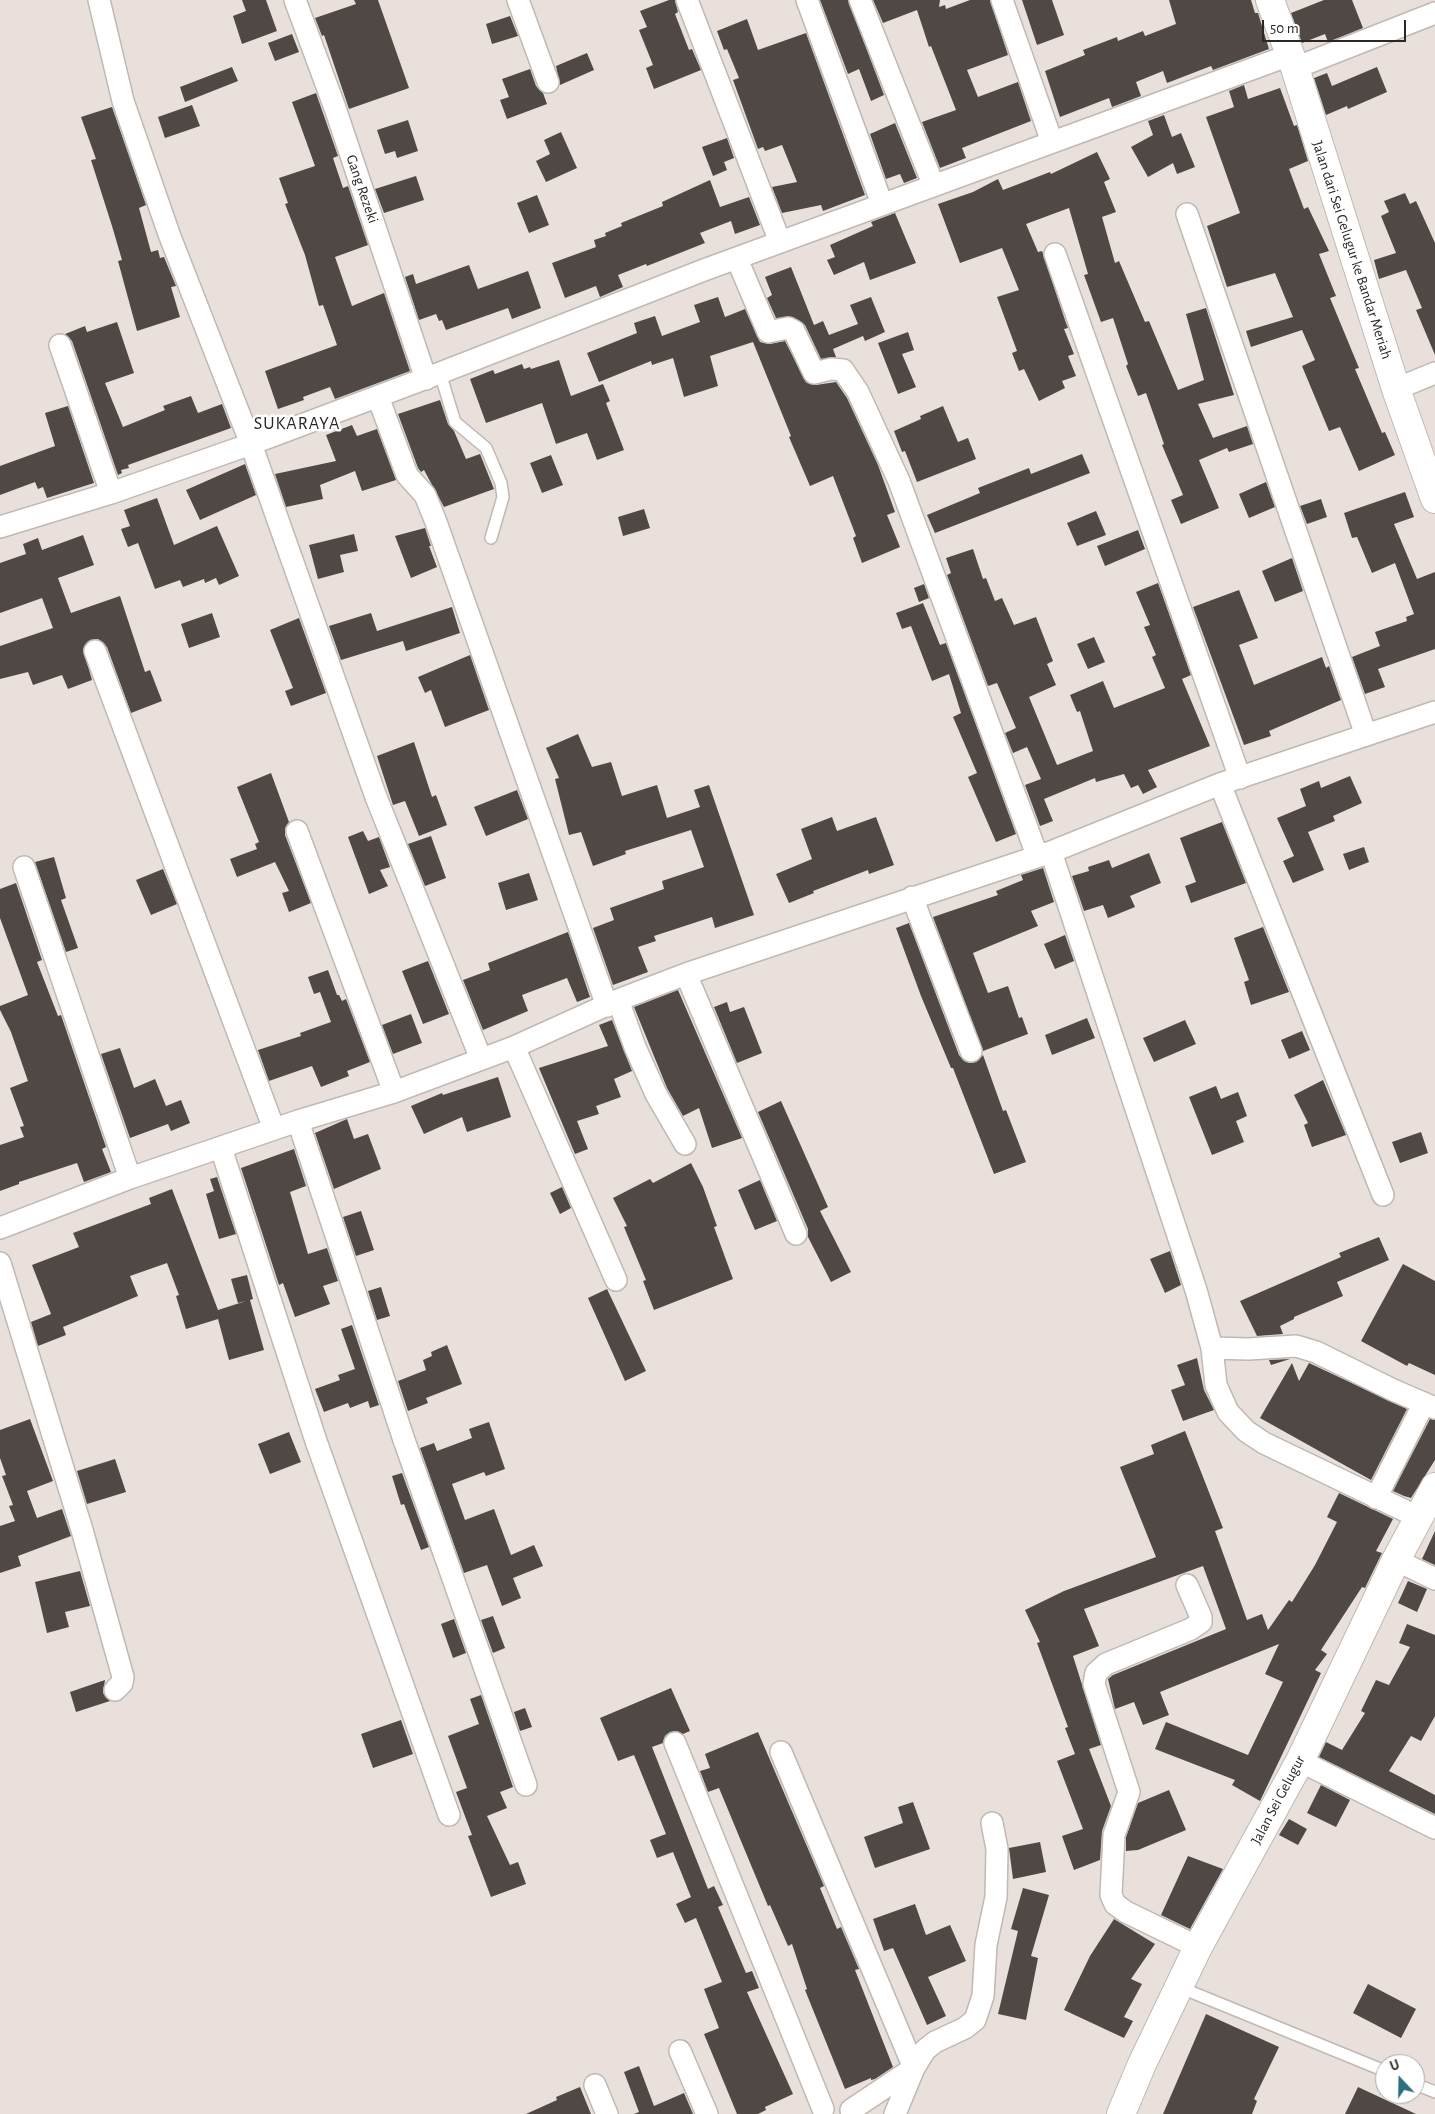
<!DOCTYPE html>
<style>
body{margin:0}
#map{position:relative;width:1435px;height:2114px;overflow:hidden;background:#e9e0dc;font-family:"Alegreya Sans",sans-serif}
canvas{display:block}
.north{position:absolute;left:1375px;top:2054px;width:50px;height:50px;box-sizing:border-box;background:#fff;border:1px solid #aaa9a8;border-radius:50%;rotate:339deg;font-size:14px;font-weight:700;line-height:20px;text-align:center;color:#2a2725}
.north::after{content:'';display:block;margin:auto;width:18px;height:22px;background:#29707d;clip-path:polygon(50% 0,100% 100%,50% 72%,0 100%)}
.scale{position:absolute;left:1262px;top:20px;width:144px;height:22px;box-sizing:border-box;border:2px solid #2a2725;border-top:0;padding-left:6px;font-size:15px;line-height:18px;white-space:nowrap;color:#2a2725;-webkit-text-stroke:4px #fff;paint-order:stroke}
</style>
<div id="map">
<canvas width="1435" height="2114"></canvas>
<div class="north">U</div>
<div class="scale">50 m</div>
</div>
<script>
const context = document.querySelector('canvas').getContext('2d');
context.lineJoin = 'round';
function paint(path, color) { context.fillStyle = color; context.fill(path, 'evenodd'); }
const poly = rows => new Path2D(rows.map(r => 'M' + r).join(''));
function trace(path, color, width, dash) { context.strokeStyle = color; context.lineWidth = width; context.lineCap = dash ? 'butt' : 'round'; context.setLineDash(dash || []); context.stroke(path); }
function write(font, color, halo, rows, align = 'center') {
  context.font = font + ' "Alegreya Sans",sans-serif'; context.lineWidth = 5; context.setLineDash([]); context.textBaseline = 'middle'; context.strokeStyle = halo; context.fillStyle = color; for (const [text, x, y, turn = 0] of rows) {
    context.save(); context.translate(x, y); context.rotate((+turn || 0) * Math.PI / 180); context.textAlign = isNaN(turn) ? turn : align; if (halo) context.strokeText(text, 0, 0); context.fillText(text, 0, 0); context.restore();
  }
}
const building = poly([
 [242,0,266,0,277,31,242,44,233,16,246,11],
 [354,0,378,0,409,88,349,109,324,35,322,36,315,18,356,4],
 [669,0,675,0,678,12,675,14,689,50,692,49,701,70,654,89,646,68,653,65,639,30,647,27,640,11],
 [820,0,848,0,884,95,871,101,859,69,848,74],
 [873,0,940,0,939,7,945,5,946,9,970,0,990,0,1008,55,967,70,978,97,1018,82,1031,121,962,148,966,158,940,168,922,122,956,110,931,46,929,47,917,10,883,23],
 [1022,0,1052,0,1064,35,1037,45],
 [1169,0,1251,0,1255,13,1258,13,1269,49,1213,70,1211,66,1167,83,1163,71,1136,82,1141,96,1112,107,1109,98,1060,117,1045,71,1085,55,1083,50,1117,37,1118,41,1143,31,1145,36,1176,24],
 [1324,0,1352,0,1363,28,1328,42,1325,34,1302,43,1291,13],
 [510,16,518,36,492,44,486,24],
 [747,19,758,50,806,33,865,195,823,211,821,205,782,213,772,187,797,182,782,145,765,151,763,147,758,149,733,80,739,78,727,49,724,50,717,31],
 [292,34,299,52,275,61,268,43],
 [587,53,594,70,560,85,556,66],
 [232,67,238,81,185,102,180,87],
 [1377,67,1387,92,1348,109,1347,106,1326,115,1314,78,1327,73,1332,86],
 [530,69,536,86,543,93,547,104,507,119,500,100,509,97,502,79],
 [1244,85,1248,99,1280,88,1294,126,1297,125,1308,161,1289,169,1304,209,1308,207,1329,251,1319,254,1336,296,1330,298,1359,368,1355,369,1382,433,1385,432,1395,455,1359,471,1340,427,1329,431,1302,366,1315,360,1302,330,1251,347,1246,331,1293,317,1275,273,1227,287,1207,226,1240,213,1206,117,1234,107,1229,91],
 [316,93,338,156,333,158,343,188,348,186,368,245,335,257,352,306,384,293,410,371,335,399,330,387,303,397,304,400,278,409,265,371,337,345,323,305,319,306,305,255,285,204,288,203,279,178,315,166,292,102],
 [192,105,200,126,165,138,158,117],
 [112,107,146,205,139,208,151,252,158,250,160,258,164,257,176,286,171,287,180,317,137,331,118,261,122,260,112,226,91,160,96,159,81,117],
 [1164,115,1172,137,1181,133,1195,167,1177,174,1173,163,1148,177,1131,147,1153,135,1148,121],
 [408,120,418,151,397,158,395,151,385,154,377,130],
 [895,123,917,178,904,183,900,174,886,179,870,134],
 [561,132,577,168,546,182,536,161,550,154,544,140],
 [727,138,734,158,724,162,727,170,713,176,702,147],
 [1097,152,1110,179,1104,182,1116,212,1102,217,1115,263,1119,261,1145,322,1149,321,1178,390,1204,380,1186,314,1206,308,1234,395,1198,404,1213,438,1247,426,1253,444,1229,452,1227,448,1199,460,1219,508,1181,524,1171,500,1183,495,1162,445,1164,444,1146,393,1138,396,1126,366,1128,364,1113,318,1101,322,1084,275,1088,274,1069,208,1026,224,1038,252,1042,251,1066,323,1068,328,1064,329,1074,354,1068,356,1076,376,1062,381,1065,388,1039,401,1024,369,1019,371,1012,353,1017,351,997,297,1019,290,1002,248,960,263,938,204,973,192,998,179,1003,190,1050,172,1051,174],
 [416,176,424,200,384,213,375,189],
 [710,180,720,207,749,197,760,225,735,234,731,221,700,233,705,243,647,266,646,264,618,275,623,287,600,297,596,286,565,298,552,263,596,247,594,240,606,236,605,233,622,226,621,223,663,206,662,202],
 [1405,193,1410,204,1416,201,1435,243,1435,355,1416,310,1422,308,1406,270,1379,279,1374,260,1396,253,1381,216,1389,212,1384,201],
 [537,195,549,225,529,233,517,203],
 [895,213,916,263,870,280,864,262,834,275,827,260,835,257,830,245,873,226,871,222],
 [469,265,478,289,528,271,541,308,512,319,508,308,446,330,442,320,439,321,436,314,419,320,405,277,413,274,416,284],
 [791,267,814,325,823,321,829,335,858,324,850,305,871,297,885,332,865,341,863,336,833,349,836,357,821,359,805,325,793,317,776,318,767,298,772,295,765,277],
 [718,297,725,317,745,309,760,342,770,344,785,341,807,383,816,385,836,382,847,398,878,465,895,512,887,515,900,547,862,563,853,538,856,536,833,476,810,486,789,437,791,436,753,342,710,356,718,386,684,397,673,358,652,365,651,361,599,382,587,353,637,333,634,323,655,316,662,336,700,322,694,305],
 [117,322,134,373,105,383,123,427,165,410,163,406,191,396,198,413,222,404,231,428,128,465,129,468,121,470,122,473,118,475,72,341,65,334,85,326,87,332],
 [908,332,914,350,902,354,916,387,898,394,878,343],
 [559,360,571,396,603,384,610,401,606,403,624,450,597,460,587,433,556,444,542,403,486,423,470,379,493,370,495,374,522,364,524,369,530,367,531,369],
 [440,400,448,424,454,431,466,459,480,454,494,489,444,507,424,470,421,472,418,468,398,414],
 [68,406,94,483,47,498,43,487,38,489,35,482,0,495,0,466,55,446,45,413],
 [943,406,958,442,968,438,976,459,917,482,905,451,902,452,894,431,921,419,920,416],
 [352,425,357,436,377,429,396,480,362,491,355,471,320,485,323,499,286,507,275,474,336,461,326,435],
 [1082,454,1090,473,935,533,927,515,980,493,978,488,1029,468,1031,474],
 [551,455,563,485,542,493,530,463],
 [245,464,256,495,200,520,186,490],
 [1266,482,1275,507,1249,518,1239,494],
 [1405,492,1414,517,1394,524,1417,579,1435,572,1435,649,1378,669,1385,687,1365,694,1352,657,1380,646,1375,632,1407,621,1406,617,1414,614,1395,563,1372,573,1357,537,1352,538,1344,513],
 [157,498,174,545,217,526,239,576,219,585,216,578,205,583,204,579,183,587,180,580,155,589,138,543,128,547,121,529,130,526,124,510],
 [1321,499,1327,517,1307,524,1300,506],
 [644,509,650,528,623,536,618,517],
 [1096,511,1106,535,1077,546,1067,523],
 [425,528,431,546,429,546,437,567,411,578,395,536],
 [1138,530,1145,549,1105,566,1097,546],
 [354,534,358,551,340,555,344,572,318,579,309,545],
 [83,535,94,565,58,578,71,613,120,596,145,672,150,670,162,701,131,713,107,647,98,639,90,640,83,649,92,680,68,689,62,675,33,685,28,672,0,679,0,646,53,628,42,598,0,613,0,563,26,554,23,544,38,538,42,550],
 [973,549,983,579,986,578,995,601,1002,598,1014,625,1036,617,1053,661,1047,664,1056,685,1029,697,1057,765,1093,751,1080,711,1077,712,1070,695,1103,681,1114,708,1165,688,1152,657,1156,655,1144,627,1150,625,1136,592,1158,583,1191,675,1182,679,1210,746,1148,770,1157,787,1143,794,1138,785,1131,788,1124,774,1096,782,1095,778,1044,799,1053,821,1040,826,1025,785,1041,779,1027,747,1013,753,1005,733,1016,728,997,683,988,686,947,575,951,573,946,558],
 [1292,558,1303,591,1275,602,1262,571],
 [924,584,929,598,919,602,914,588],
 [1239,590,1258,638,1239,645,1254,685,1322,657,1326,668,1329,666,1341,700,1269,731,1271,736,1244,745,1193,607],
 [923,603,940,645,946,643,1016,834,996,842,968,777,977,773,953,717,961,713,949,674,932,681,911,626,902,629,896,613],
 [452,607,460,633,406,651,403,641,341,660,329,626,371,613,377,631],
 [212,613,220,637,189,648,181,624],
 [299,618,326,693,291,706,285,691,293,688,270,630],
 [1094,637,1105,662,1088,669,1077,644],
 [470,655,489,710,445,727,431,690,425,693,418,677],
 [578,734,592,767,611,762,622,796,657,785,667,818,700,807,694,790,709,785,754,915,715,928,712,917,654,936,656,941,638,947,648,972,613,985,593,928,614,920,610,908,664,889,662,881,704,867,691,830,625,851,626,854,593,866,581,832,569,835,555,779,559,778,546,748],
 [414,742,432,797,436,795,447,825,419,836,405,801,393,805,377,756],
 [271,773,289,822,285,828,285,835,311,903,289,912,282,893,289,891,275,862,237,877,230,859,257,849,255,844,259,842,237,787],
 [1350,776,1362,803,1333,816,1335,821,1308,832,1324,870,1293,883,1283,861,1294,856,1277,818,1306,806,1300,789,1319,781,1321,788],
 [517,790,528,819,486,836,474,807],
 [832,817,837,831,876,817,894,865,869,874,868,870,813,891,814,893,789,903,776,874,812,859,801,829],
 [1222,822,1246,883,1191,903,1185,886,1196,882,1180,838],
 [363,831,368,841,379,837,390,867,380,870,388,886,369,894,348,837],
 [431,836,446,878,425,886,408,844],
 [1364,847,1369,862,1349,870,1343,854],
 [1149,853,1161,883,1130,896,1135,907,1108,918,1103,905,1084,911,1072,876,1089,871,1088,867,1109,860,1112,868],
 [54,857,66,898,61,900,78,948,66,952,35,862],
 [1043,868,1054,902,1031,911,1038,926,973,953,988,993,1008,986,1019,1018,1022,1017,1028,1034,983,1051,933,917,998,895,996,891,1023,880,1021,875],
 [163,869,177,904,151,915,136,880],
 [529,873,538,900,506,910,498,883],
 [16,883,42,960,37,962,58,1016,61,1015,106,1147,102,1149,111,1172,84,1182,77,1163,19,1182,19,1184,0,1191,0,1145,24,1137,20,1127,24,1126,10,1088,28,1081,11,1032,0,1010,0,1006,28,995,0,918,0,889],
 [909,923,959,1055,964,1061,970,1063,976,1062,983,1055,1003,1111,1006,1110,1026,1162,994,1174,953,1068,951,1068,921,996,896,928],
 [1263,927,1289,992,1251,1005,1244,982,1249,980,1234,938],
 [568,932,590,997,577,1002,567,978,522,995,528,1011,483,1030,463,980,490,970,488,963],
 [1065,935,1074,961,1055,969,1044,944],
 [428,961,449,1014,423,1024,402,971],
 [328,970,337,995,339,995,342,1001,346,999,370,1062,347,1071,349,1076,321,1087,312,1066,269,1081,258,1050,301,1036,300,1033,331,1022,320,992,314,994,308,977],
 [678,990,742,1138,712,1148,699,1108,683,1116,667,1088,634,1007],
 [727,1002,730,1012,744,1007,762,1053,737,1063,714,1007],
 [411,1014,422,1043,393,1054,382,1025],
 [1087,1018,1095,1038,1052,1055,1045,1035],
 [612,1020,632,1071,614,1079,621,1097,596,1106,599,1114,577,1121,588,1149,575,1154,539,1068,608,1046,599,1025],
 [1185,1020,1196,1044,1154,1062,1143,1038],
 [1302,1031,1310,1050,1289,1059,1281,1040],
 [120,1048,134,1088,155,1079,166,1106,181,1100,190,1123,171,1131,168,1124,130,1138,101,1054],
 [498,1077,511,1117,467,1132,462,1117,424,1134,411,1106,442,1093,443,1095],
 [1323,1080,1346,1135,1312,1147,1304,1125,1308,1123,1294,1095],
 [1216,1086,1221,1099,1238,1092,1247,1116,1236,1121,1244,1142,1212,1155,1189,1097],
 [781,1101,828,1207,820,1211,851,1272,831,1282,808,1237,808,1229,758,1112],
 [347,1119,354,1139,368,1134,381,1169,334,1189,315,1133],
 [1421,1132,1428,1153,1400,1163,1392,1142],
 [294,1149,306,1186,290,1192,308,1254,327,1248,338,1281,323,1286,330,1304,295,1317,283,1283,279,1285,241,1168],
 [691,1163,703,1187,717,1226,714,1227,733,1279,654,1310,643,1281,646,1280,624,1227,627,1226,613,1198,650,1179,653,1183],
 [217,1177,236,1234,219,1239,206,1194,214,1191,210,1179],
 [760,1180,777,1221,755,1230,738,1190],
 [562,1187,571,1208,560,1214,550,1193],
 [172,1189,218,1310,246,1301,238,1303,231,1279,247,1275,253,1299,250,1300,264,1350,229,1360,218,1319,186,1329,176,1296,179,1295,167,1263,130,1276,138,1296,63,1327,66,1335,38,1346,31,1322,51,1314,32,1265,79,1247,73,1233,151,1204,149,1198],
 [361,1211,374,1250,356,1256,343,1217],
 [1379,1237,1389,1260,1337,1282,1343,1296,1294,1317,1294,1319,1280,1326,1283,1334,1257,1336,1240,1301,1341,1257,1339,1253],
 [1170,1251,1181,1285,1165,1293,1150,1259],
 [1403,1264,1435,1281,1435,1375,1409,1363,1407,1366,1361,1341],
 [381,1287,390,1316,377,1320,368,1291],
 [607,1289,646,1371,625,1381,588,1298],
 [352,1325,379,1405,370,1408,368,1401,350,1408,348,1403,324,1412,315,1389,340,1380,338,1375,355,1369,341,1329],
 [447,1345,462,1384,426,1398,428,1403,408,1411,398,1381,426,1370,423,1360,432,1356,431,1352],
 [1197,1358,1204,1390,1214,1410,1183,1421,1171,1390,1185,1385,1177,1365],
 [1290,1359,1271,1365,1269,1360],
 [1292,1363,1299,1381,1309,1363,1407,1409,1371,1480,1260,1418],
 [30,1419,53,1481,27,1491,37,1518,62,1509,71,1536,18,1556,21,1566,0,1573,0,1526,15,1521,9,1506,13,1505,2,1476,6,1475,0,1458,0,1430],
 [1430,1419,1435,1420,1435,1460,1411,1498,1404,1496,1393,1491],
 [489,1422,505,1469,486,1476,484,1472,452,1484,465,1520,494,1509,511,1555,534,1545,543,1566,513,1578,521,1598,502,1606,487,1565,464,1573,420,1448,434,1443,437,1451,472,1438,469,1429],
 [1185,1431,1223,1528,1215,1531,1247,1620,1262,1614,1268,1630,1289,1600,1292,1602,1315,1565,1337,1522,1327,1517,1339,1493,1393,1519,1376,1551,1382,1553,1365,1588,1362,1587,1321,1650,1327,1654,1315,1670,1321,1673,1260,1801,1232,1785,1235,1780,1155,1749,1166,1722,1248,1755,1283,1682,1265,1674,1279,1644,1160,1692,1169,1715,1143,1725,1134,1702,1115,1709,1108,1679,1113,1675,1226,1629,1203,1566,1084,1609,1099,1646,1073,1656,1101,1745,1089,1749,1111,1806,1102,1831,1100,1860,1074,1870,1062,1836,1083,1829,1057,1761,1075,1754,1065,1728,1068,1727,1037,1643,1040,1642,1025,1610,1064,1591,1156,1557,1120,1467,1154,1454,1151,1445],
 [289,1432,301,1462,270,1474,258,1444],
 [115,1459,126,1492,87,1504,77,1471],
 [402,1473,429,1547,421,1550,404,1504,401,1505,392,1476],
 [1435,1531,1435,1565,1422,1559],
 [80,1571,90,1606,65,1612,69,1627,47,1633,35,1582],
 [1408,1581,1427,1589,1417,1612,1398,1603],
 [493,1616,505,1648,493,1653,481,1620],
 [454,1619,466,1653,453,1658,441,1624],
 [1407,1624,1435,1635,1435,1716,1421,1741,1411,1736,1389,1771,1435,1795,1435,1814,1319,1757,1326,1742,1342,1750,1365,1713,1361,1711,1376,1680,1389,1685,1410,1647,1399,1643],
 [105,1680,103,1693,110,1701,76,1712,70,1692],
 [671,1688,690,1731,683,1734,677,1731,670,1732,665,1736,663,1743,652,1747,708,1889,714,1886,723,1905,718,1907,746,1973,752,1971,759,1988,747,1992,793,2094,765,2107,766,2110,758,2114,737,2114,704,2034,719,2028,704,1989,722,1982,696,1918,685,1923,676,1904,691,1897,673,1852,657,1858,650,1840,666,1834,634,1755,618,1761,600,1718],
 [481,1695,513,1787,500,1792,507,1808,487,1816,510,1865,518,1862,526,1884,491,1897,468,1836,472,1835,456,1792,467,1788,448,1736,479,1724,470,1699],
 [525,1708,532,1727,520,1731,514,1712],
 [401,1720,413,1754,373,1768,361,1734],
 [758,1732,824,1886,820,1888,837,1929,841,1927,859,1969,855,1970,893,2067,875,2079,871,2080,871,2078,845,2089,805,1990,807,1989,792,1944,788,1946,770,1905,768,1906,719,1788,708,1792,700,1771,710,1768,705,1754],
 [1321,1785,1350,1800,1336,1827,1307,1813],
 [1169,1790,1186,1830,1138,1850,1126,1851,1126,1837,1138,1803],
 [913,1802,930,1849,875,1868,864,1837,903,1823,898,1807],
 [1289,1819,1307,1829,1298,1845,1279,1835],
 [1040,1842,1046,1872,1013,1879,1009,1848],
 [1188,1856,1223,1869,1190,1929,1161,1915],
 [1023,1888,1049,1895,1031,1956,1038,1958,1026,2020,998,2014,1018,1931,1011,1929],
 [915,1904,926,1935,950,1925,966,1961,928,1977,946,2016,927,2025,893,1948,884,1951,873,1919],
 [1114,1919,1155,1944,1131,1979,1142,1984,1124,2017,1133,2021,1124,2038,1064,2010,1090,1956],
 [1368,1984,1416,2009,1401,2038,1353,2013],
 [1206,2014,1279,2047,1254,2099,1257,2101,1252,2114,1163,2114],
 [639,2066,654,2106,684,2093,693,2114,634,2114,639,2112,624,2072],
 [580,2087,591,2114,526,2114,557,2100,556,2097],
 [1358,2087,1416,2114,1345,2114]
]);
const service = poly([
 [440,373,455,422,486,448,501,483,503,497,491,538],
 [1179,1987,1385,2071],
 [1415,2084,1435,2092]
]);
const minor = poly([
 [99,0,123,101,169,234,251,444,376,797,481,1059],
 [295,0,335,108,426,379],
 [518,0,548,82],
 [687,0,780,242],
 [807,0,882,204],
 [860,0,933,184],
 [1002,0,1052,142],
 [1295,68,1435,13],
 [1187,214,1366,735],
 [1055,254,1240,778],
 [737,259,768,332,788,328,794,331,814,373,831,369,843,370,858,392,899,481,1037,855],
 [60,345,111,493],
 [1396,389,1435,373],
 [378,397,407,475,425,495,436,522,607,1006],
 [0,527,111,493,251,444,440,373,704,270,1290,55],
 [95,651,274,1129],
 [1220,784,1383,1195],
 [297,831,394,1092],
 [1051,852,1196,1290,1212,1348,1216,1385,1228,1412,1246,1431,1264,1443,1420,1518],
 [24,867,130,1178],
 [912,897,971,1051],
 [686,974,796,1234],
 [618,1000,635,1047,656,1094,685,1144],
 [514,1047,616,1280],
 [298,1121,404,1440,526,1785],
 [221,1148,316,1441,449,1815],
 [0,1228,130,1178,298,1121,394,1092,514,1047,618,1000,686,974,1051,852,1220,784,1435,712],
 [0,1263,82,1530,123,1677,122,1683,115,1690],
 [1212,1348,1248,1349,1296,1346,1316,1352,1393,1390,1435,1408],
 [1376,1498,1424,1403],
 [1396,1560,1435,1579],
 [1187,1585,1201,1617,1201,1622,1191,1629,1106,1664,1096,1673,1094,1684,1129,1792,1114,1835,1111,1895,1115,1904,1126,1912,1198,1947],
 [675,1743,823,2109],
 [781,1752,914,2068,895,2114],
 [1300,1761,1435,1828],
 [680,2051,707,2114],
 [595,2085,607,2114],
 [851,2110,914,2068,925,2050,935,2042,965,2028,975,2020,983,1996,986,1945,996,1897,997,1849,992,1823]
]);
const secondary = poly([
 [1270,0,1295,68,1396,389,1435,499],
 [1121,2114,1142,2064,1198,1947,1300,1761,1396,1560,1435,1487]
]);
const streetNames = [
 ["Gang Rezeki",362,189,71],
 ["Jalan dari Sei Gelugur ke Bandar Meriah",1352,250,72],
 ["Jalan Sei Gelugur",1278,1800,-62]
];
const quarterNames = [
 ["SUKARAYA",297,424]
];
paint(building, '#4f4844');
trace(service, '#c1b8b3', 14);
trace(minor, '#c1b8b3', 24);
trace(secondary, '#c1b8b3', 30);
trace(service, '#fff', 11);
trace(minor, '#fff', 21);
trace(secondary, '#fff', 28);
write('15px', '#2a2725', '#fff', streetNames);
context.letterSpacing = '1px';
write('18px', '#2a2725', '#fff', quarterNames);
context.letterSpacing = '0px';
</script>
